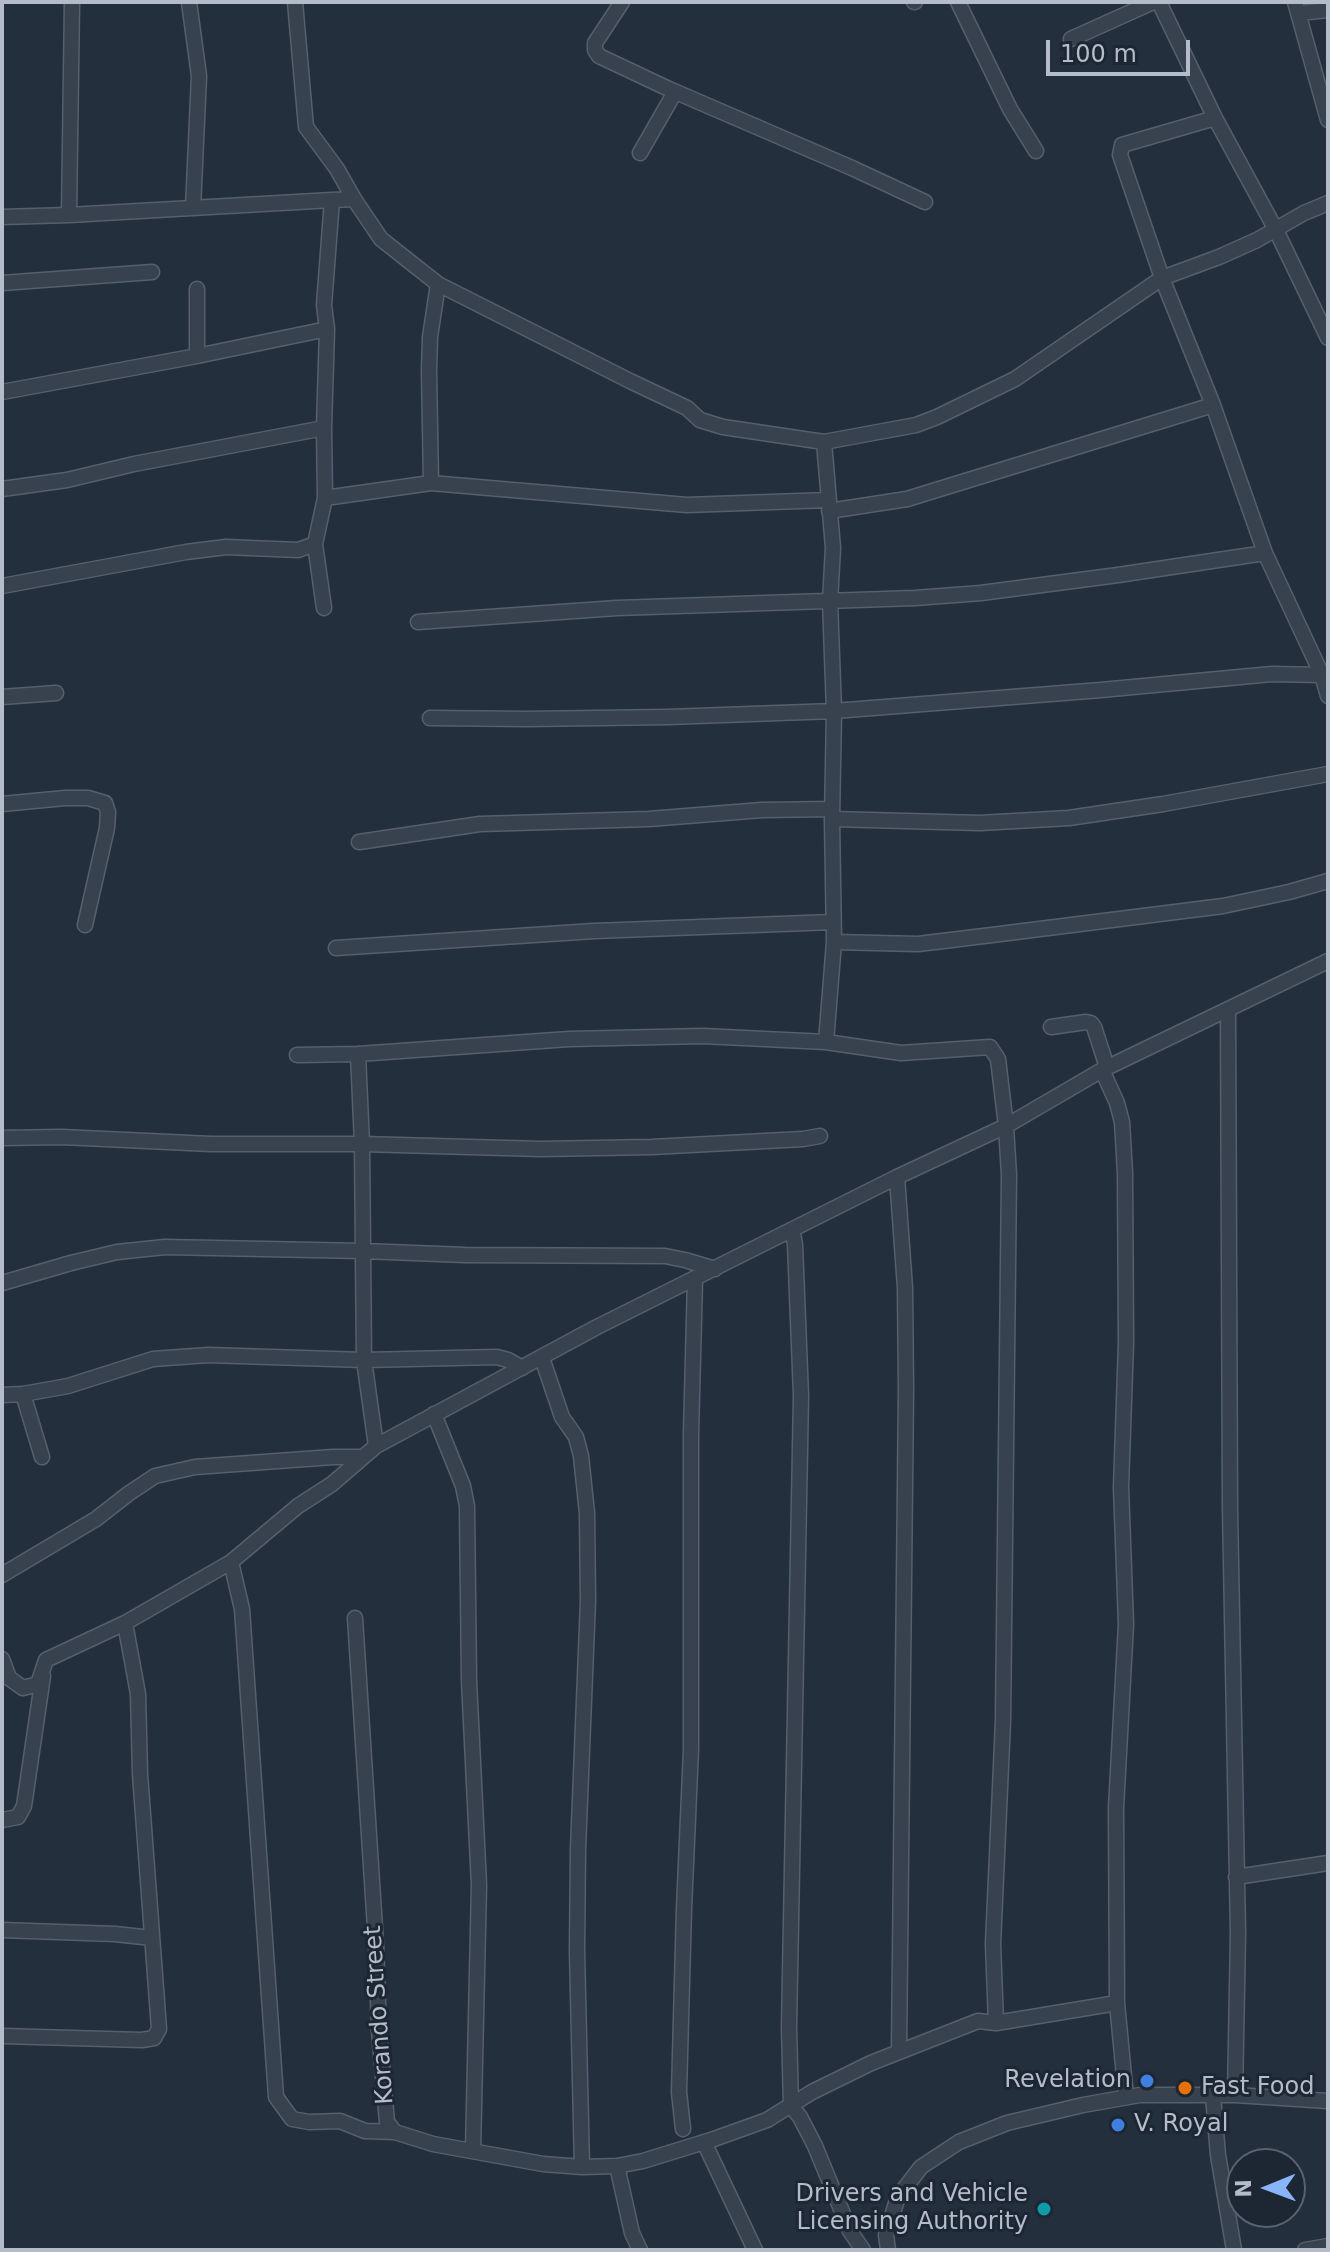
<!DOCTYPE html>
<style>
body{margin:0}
#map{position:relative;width:1330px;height:2252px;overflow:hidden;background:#242f3e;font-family:"DejaVu Sans",sans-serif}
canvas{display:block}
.frame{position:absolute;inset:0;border:4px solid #b4bcc9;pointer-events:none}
.north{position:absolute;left:1226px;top:2148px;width:80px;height:80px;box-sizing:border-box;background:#1d2633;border:2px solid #59626f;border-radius:50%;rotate:269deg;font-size:22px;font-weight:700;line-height:32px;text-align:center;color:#b4bcc9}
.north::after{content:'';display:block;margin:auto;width:28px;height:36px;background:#8ab4f8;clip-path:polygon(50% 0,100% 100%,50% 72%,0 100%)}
.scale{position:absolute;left:1046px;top:40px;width:144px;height:36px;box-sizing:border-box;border:4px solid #b4bcc9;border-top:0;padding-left:10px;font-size:24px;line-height:28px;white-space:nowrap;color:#b4bcc9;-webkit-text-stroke:6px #1d2633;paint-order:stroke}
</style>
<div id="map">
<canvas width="1330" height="2252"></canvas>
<div class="frame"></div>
<div class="north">N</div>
<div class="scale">100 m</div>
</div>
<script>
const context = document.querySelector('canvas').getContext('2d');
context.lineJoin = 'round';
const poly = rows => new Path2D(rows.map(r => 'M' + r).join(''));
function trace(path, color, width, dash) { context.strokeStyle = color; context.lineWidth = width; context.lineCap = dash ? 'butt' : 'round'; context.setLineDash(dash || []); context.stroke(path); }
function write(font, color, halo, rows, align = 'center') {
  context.font = font + ' "DejaVu Sans",sans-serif'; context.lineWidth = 6; context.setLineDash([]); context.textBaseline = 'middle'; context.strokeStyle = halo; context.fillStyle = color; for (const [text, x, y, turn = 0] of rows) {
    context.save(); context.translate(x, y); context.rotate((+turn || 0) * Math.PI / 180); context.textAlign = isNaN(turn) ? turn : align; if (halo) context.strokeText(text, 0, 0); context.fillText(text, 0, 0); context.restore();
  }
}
const minor = poly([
 [189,2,199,76,193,208],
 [295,2,306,127,337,169,354,199,381,239,438,284,630,381,687,408,700,420,723,427,824,442],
 [622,2,595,43,595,50,599,56,669,89,852,168,925,202],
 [914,2,915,2],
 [958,2,1010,109,1036,151],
 [1159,2,1215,118,1276,230,1328,338],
 [1295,2,1328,120],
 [1299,13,1328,10],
 [1071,39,1153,2],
 [1215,118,1122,145,1120,155,1162,278,1213,405,1265,553,1322,675,1328,696],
 [640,153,675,92],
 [69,215,72,2],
 [2,217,69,215,332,200],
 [2,283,152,272],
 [197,289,197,356],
 [2,392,197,356,327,329],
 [431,483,429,371,430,337,438,284],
 [2,489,67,480,134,464,324,428],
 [325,498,431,483,687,505,828,500],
 [829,511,907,499,1213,405],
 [315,544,324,608],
 [2,586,186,552,226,547,298,550,315,544,325,498,324,428,327,329,324,305,332,200,354,199],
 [418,622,617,608,915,598,981,593,1118,575,1265,553],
 [2,697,56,693],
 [430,718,526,719,668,717,834,711,1101,690,1272,674,1322,675],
 [2,804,65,798,88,798,105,803,108,812,107,828,85,925],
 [832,819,980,823,1069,818,1163,804,1328,774],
 [359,842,480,824,649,819,762,810,832,809],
 [834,942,918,944,1000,934,1223,906,1289,892,1328,881],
 [336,948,594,931,833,922],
 [1228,1010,1230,1509,1238,1933,1235,2095],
 [1051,1027,1086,1022,1091,1023,1094,1027,1107,1067],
 [826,1042,834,942,832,819,834,711,830,601,833,548,824,442,916,425,937,417,1015,379,1162,278,1219,257,1257,240,1304,213,1328,203],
 [358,1054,362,1144,364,1360,376,1446],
 [297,1055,358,1054,569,1039,703,1036,826,1042,901,1053,990,1047,998,1059,1006,1126,1009,1175,1003,1721,993,1944,996,2023],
 [1102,1070,1117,1103,1122,1122,1125,1173,1126,1343,1121,1487,1126,1624,1116,1808,1117,2003,1126,2097],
 [2,1138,62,1137,211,1144,362,1144,541,1149,652,1147,803,1139,820,1136],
 [897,1177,905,1288,906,1390,899,2051],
 [792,1230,795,1244,801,1396,789,2027,791,2106,800,2117,815,2146,850,2231,863,2250],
 [2,1283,71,1263,117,1252,165,1247,363,1251,465,1255,665,1256,685,1260,715,1269],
 [542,1358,562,1417,576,1437,581,1456,587,1513,588,1601,578,1849,577,1951,582,2167],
 [23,1394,42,1457],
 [2,1395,23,1394,68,1386,153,1359,208,1355,364,1360,497,1357,508,1360,522,1368],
 [434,1414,463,1486,467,1506,469,1681,479,1885,473,2151],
 [231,1562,242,1609,276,2097,292,2119,309,2122,340,2121,365,2131,395,2132],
 [2,1575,96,1519,128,1494,155,1476,195,1467,333,1457,363,1457],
 [355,1618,376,1944,379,2031,387,2122,395,2132,433,2144,543,2164,582,2167,617,2166,643,2161,714,2139,767,2120,812,2092,871,2063,978,2021,996,2023,1117,2003],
 [2,1659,9,1678,23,1688,38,1684,46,1660,125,1623,231,1562,298,1506,332,1484,376,1446,597,1327,897,1177,1006,1126,1102,1070,1328,961],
 [2,1820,18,1817,24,1806,43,1676],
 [1236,1877,1328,1863],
 [2,1930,115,1934,152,1938],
 [2,2036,142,2040,154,2038,159,2029,140,1774,138,1694,125,1623],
 [1213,2096,1218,2155,1234,2250],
 [683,2129,679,2092,684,1909,691,1749,691,1433,695,1280],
 [704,2142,755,2250],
 [617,2166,632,2233,640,2250],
 [888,2250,886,2235,898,2197,921,2167,959,2142,1007,2123,1083,2105,1140,2095,1235,2095,1328,2101],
 [1305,2250,1328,2246]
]);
const markers = [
 [1147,2081,8,"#3f7fe0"],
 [1185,2088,8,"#e8710a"],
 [1118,2125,8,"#3f7fe0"],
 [1044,2209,8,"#0f9aa8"]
];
const streetNames = [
 ["Korando Street",380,2015,-94]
];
const poiNames = [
 ["Revelation",1131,2081],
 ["Fast Food",1201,2088,"left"],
 ["V. Royal",1134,2125,"left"],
 ["Drivers and Vehicle",1028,2195],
 ["Licensing Authority",1028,2223]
];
trace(minor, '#565f6c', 17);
trace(minor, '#38414e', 14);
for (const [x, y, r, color] of markers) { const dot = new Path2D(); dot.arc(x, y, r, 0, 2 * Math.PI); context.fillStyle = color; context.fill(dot); trace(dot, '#1d2633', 3); }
write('24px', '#b4bcc9', '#1d2633', streetNames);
write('24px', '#b4bcc9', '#1d2633', poiNames, 'right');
</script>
